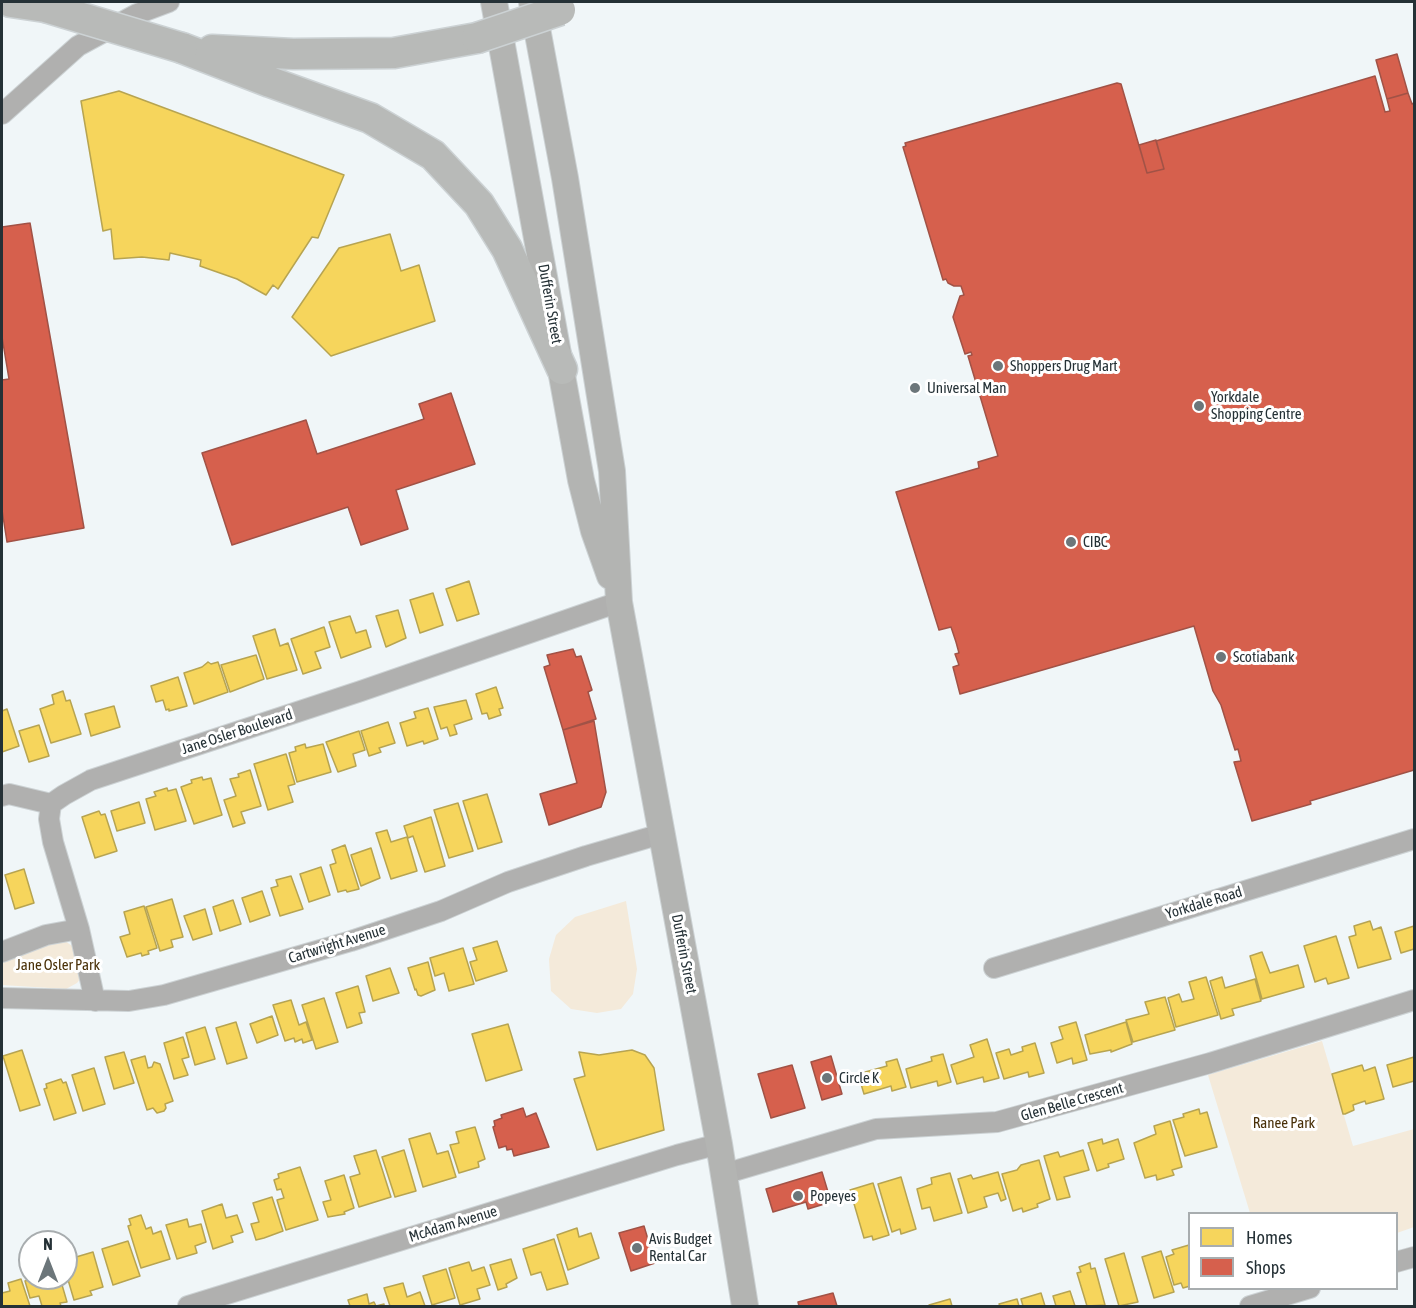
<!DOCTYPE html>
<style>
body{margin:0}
#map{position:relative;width:1416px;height:1308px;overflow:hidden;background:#f0f6f8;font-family:"Asap Condensed",sans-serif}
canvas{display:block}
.frame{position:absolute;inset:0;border:3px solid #253136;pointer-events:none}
.legend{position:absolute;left:1188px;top:1212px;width:210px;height:78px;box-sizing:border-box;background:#fff;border:2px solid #a8adaf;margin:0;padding:8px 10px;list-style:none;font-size:18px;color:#253136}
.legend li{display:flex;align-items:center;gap:12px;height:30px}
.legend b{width:30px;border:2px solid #a8adaf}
.north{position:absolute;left:18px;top:1230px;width:60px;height:60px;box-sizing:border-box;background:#fff;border:2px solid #a8adaf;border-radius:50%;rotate:0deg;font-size:16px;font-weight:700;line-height:24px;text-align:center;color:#253136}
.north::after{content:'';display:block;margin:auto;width:21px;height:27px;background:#6c767a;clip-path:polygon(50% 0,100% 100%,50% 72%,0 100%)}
</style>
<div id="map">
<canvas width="1416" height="1308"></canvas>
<div class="frame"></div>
<ul class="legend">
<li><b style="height:16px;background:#f6d55c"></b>Homes</li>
<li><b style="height:16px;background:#d6604d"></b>Shops</li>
</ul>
<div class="north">N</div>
</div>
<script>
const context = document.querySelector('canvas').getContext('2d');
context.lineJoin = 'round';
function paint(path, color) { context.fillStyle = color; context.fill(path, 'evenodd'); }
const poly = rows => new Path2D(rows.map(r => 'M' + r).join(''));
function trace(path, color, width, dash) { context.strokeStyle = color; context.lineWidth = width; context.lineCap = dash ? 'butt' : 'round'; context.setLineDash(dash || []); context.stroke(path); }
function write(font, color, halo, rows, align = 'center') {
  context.font = font + ' "Asap Condensed",sans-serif'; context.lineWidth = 6; context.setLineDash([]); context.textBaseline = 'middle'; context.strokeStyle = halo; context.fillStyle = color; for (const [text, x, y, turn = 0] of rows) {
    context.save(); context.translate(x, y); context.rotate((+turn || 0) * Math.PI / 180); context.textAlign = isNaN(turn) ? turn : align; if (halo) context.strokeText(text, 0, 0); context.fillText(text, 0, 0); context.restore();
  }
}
const green = poly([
 [626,901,637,969,633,994,621,1009,597,1013,571,1009,551,991,549,959,556,935,575,917],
 [59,941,65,941,75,948,81,978,77,983,66,989,2,985,2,958],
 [1322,1041,1353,1146,1414,1129,1414,1227,1397,1233,1396,1214,1250,1213,1208,1075]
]);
const homes = poly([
 [119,91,344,175,318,238,312,237,278,289,273,285,266,295,237,279,200,266,201,260,170,253,169,260,142,257,114,259,111,229,103,231,81,101,119,91],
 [390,234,401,271,419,265,435,321,331,356,292,317,339,248,390,234],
 [469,581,479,614,457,621,446,589,469,581],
 [433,593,443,625,420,633,410,600,433,593],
 [398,610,406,638,386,647,376,616,398,610],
 [350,616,356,633,366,630,371,647,341,658,329,622,350,616],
 [324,627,330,647,315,652,321,668,303,674,291,639,324,627],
 [275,629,280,646,288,643,297,670,267,679,253,636,275,629],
 [256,655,264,679,230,692,221,665,256,655],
 [208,662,211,664,218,662,228,692,194,704,184,673,202,667,208,662],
 [178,677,187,706,169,711,169,709,166,710,163,700,156,702,151,686,178,677],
 [496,687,503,708,499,709,501,715,489,719,487,713,482,714,476,694,496,687],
 [63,691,66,701,70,700,81,734,51,743,40,709,54,704,52,695,63,691],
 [466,700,472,719,454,725,457,734,450,736,447,727,441,729,434,707,466,700],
 [114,706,120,727,91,736,85,714,114,706],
 [428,708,438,739,424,744,423,741,407,746,400,723,416,718,414,712,428,708],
 [7,709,19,746,2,752,2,711,7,709],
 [388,722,395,743,379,748,381,752,369,756,361,731,388,722],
 [39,725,49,756,29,762,19,731,39,725],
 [359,731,365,750,353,754,356,766,338,772,326,742,359,731],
 [305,744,306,748,323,744,331,772,297,782,289,753,296,751,295,747,305,744],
 [286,754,295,784,288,786,293,802,268,810,254,764,286,754],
 [250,770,261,806,241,812,245,823,233,827,224,800,236,796,230,779,239,777,238,774,250,770],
 [202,777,203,780,211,778,222,815,194,824,181,787,192,783,191,780,202,777],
 [167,788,168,791,176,789,186,821,155,830,146,799,156,796,154,792,167,788],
 [487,794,502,842,478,849,463,801,487,794],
 [139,802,145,823,117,831,111,811,139,802],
 [458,803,473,851,449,858,434,810,458,803],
 [99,811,101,815,105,814,117,851,95,858,82,817,99,811],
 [431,817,445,866,425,872,413,836,408,838,404,826,431,817],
 [387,830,391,842,407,837,417,871,391,879,376,833,387,830],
 [345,845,359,889,347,892,346,890,338,892,330,865,336,863,332,850,345,845],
 [371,848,380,878,361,886,351,855,371,848],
 [321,867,330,895,309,902,300,874,321,867],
 [24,869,34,903,15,909,5,875,24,869],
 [291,876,303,909,280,916,271,888,278,886,276,880,291,876],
 [262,891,270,915,250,922,242,898,262,891],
 [172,899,183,937,171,940,173,947,160,951,146,907,172,899],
 [233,900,241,924,220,931,213,907,233,900],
 [144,906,157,948,148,951,149,954,145,955,142,956,141,953,127,957,120,937,130,934,124,912,144,906],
 [205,909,212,934,193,940,184,916,205,909],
 [1370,921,1373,930,1381,927,1391,959,1358,968,1349,937,1356,935,1354,926,1370,921],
 [1414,926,1414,949,1401,953,1395,932,1414,926],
 [1336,936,1349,978,1328,984,1326,978,1315,982,1304,946,1336,936],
 [497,941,507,971,476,981,470,962,477,960,473,948,497,941],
 [463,948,474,984,449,991,444,973,435,976,430,958,463,948],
 [1262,952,1270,973,1298,965,1304,987,1262,999,1250,956,1262,952],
 [428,962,435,990,421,996,418,995,416,989,415,990,408,968,428,962],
 [390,968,399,993,373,1001,366,976,390,968],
 [1206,977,1218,1015,1176,1027,1168,998,1179,994,1182,1002,1194,999,1189,982,1206,977],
 [1222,977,1225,988,1255,979,1261,1001,1232,1009,1234,1015,1221,1019,1210,981,1222,977],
 [358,986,365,1012,359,1013,362,1023,347,1028,336,993,358,986],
 [1165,997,1175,1030,1133,1042,1126,1020,1149,1014,1145,1002,1165,997],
 [324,998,338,1042,316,1049,302,1005,324,998],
 [291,1000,299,1025,306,1022,312,1040,303,1043,302,1039,295,1042,294,1038,285,1041,273,1005,291,1000],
 [272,1016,278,1035,257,1043,250,1024,272,1016],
 [236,1022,247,1058,227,1064,216,1028,236,1022],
 [1076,1022,1087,1060,1073,1064,1072,1058,1057,1063,1051,1043,1063,1039,1059,1027,1076,1022],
 [1126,1022,1132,1044,1111,1052,1111,1050,1090,1054,1085,1035,1126,1022],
 [508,1024,522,1070,486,1081,472,1034,508,1024],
 [205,1027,215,1059,195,1065,186,1033,205,1027],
 [183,1037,189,1057,182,1059,188,1075,174,1079,164,1043,183,1037],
 [987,1039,999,1078,984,1082,983,1077,957,1084,951,1065,974,1057,970,1045,987,1039],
 [1035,1043,1044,1073,1029,1077,1028,1072,1004,1079,996,1053,1009,1049,1011,1055,1023,1051,1022,1047,1035,1043],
 [22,1050,40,1105,20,1111,3,1056,22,1050],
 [632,1050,645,1055,654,1068,664,1130,597,1150,574,1079,585,1076,579,1052,599,1055,632,1050],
 [124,1052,134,1083,114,1089,105,1057,124,1052],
 [943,1054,951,1082,938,1086,937,1081,911,1088,906,1069,932,1061,931,1057,943,1054],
 [145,1056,148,1068,152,1067,154,1062,160,1064,173,1101,165,1104,166,1108,164,1111,157,1113,153,1108,147,1110,131,1060,145,1056],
 [1414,1057,1414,1081,1393,1087,1387,1065,1414,1057],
 [897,1059,906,1087,892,1091,891,1086,864,1094,858,1074,887,1066,886,1062,897,1059],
 [1362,1065,1364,1071,1375,1067,1384,1099,1366,1104,1365,1101,1353,1105,1354,1110,1345,1114,1343,1114,1332,1074,1362,1065],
 [94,1068,105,1104,83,1111,72,1075,94,1068],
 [61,1079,63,1083,66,1082,76,1113,54,1120,44,1089,47,1088,46,1084,61,1079],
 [1199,1109,1200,1114,1207,1112,1217,1147,1185,1156,1173,1120,1184,1117,1183,1114,1199,1109],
 [1170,1121,1182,1167,1172,1170,1174,1175,1157,1180,1156,1175,1145,1178,1134,1143,1156,1134,1154,1126,1170,1121],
 [475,1127,485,1159,478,1162,479,1167,459,1173,450,1145,459,1143,456,1132,475,1127],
 [430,1133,437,1154,448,1151,456,1177,423,1187,409,1139,430,1133],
 [1102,1139,1103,1144,1118,1139,1124,1159,1108,1164,1109,1167,1097,1171,1088,1143,1102,1139],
 [376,1150,391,1197,359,1207,350,1177,360,1174,354,1156,376,1150],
 [404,1150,416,1191,395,1197,382,1157,404,1150],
 [1083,1150,1089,1170,1064,1177,1070,1197,1057,1200,1044,1156,1058,1152,1060,1157,1083,1150],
 [1039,1160,1050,1199,1037,1204,1038,1207,1023,1212,1022,1208,1013,1211,1002,1174,1017,1170,1021,1165,1039,1160],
 [300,1167,318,1220,286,1230,277,1200,284,1198,281,1189,277,1190,274,1180,279,1178,278,1174,300,1167],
 [998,1172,1006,1199,1001,1201,998,1193,984,1197,987,1207,968,1213,958,1179,971,1175,973,1179,998,1172],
 [950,1173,962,1213,934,1221,930,1207,922,1209,917,1189,932,1184,931,1178,950,1173],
 [344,1175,354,1208,344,1212,345,1214,328,1217,323,1202,331,1200,325,1181,344,1175],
 [901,1177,916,1229,901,1234,900,1229,892,1232,878,1184,901,1177],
 [873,1183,889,1235,873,1240,872,1236,864,1238,850,1190,873,1183],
 [272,1197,283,1231,264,1238,256,1240,251,1224,259,1222,253,1203,272,1197],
 [222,1204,226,1218,237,1215,243,1232,231,1236,233,1242,213,1249,202,1211,222,1204],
 [141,1215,146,1229,151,1227,153,1234,161,1231,170,1259,141,1268,128,1226,131,1225,129,1219,141,1215],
 [187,1219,189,1227,201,1224,206,1242,195,1246,197,1253,177,1259,166,1225,187,1219],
 [577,1228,579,1237,591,1233,599,1258,568,1270,557,1235,577,1228],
 [554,1239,568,1284,547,1290,541,1272,531,1275,523,1249,554,1239],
 [128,1241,140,1276,113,1285,102,1249,128,1241],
 [1189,1245,1190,1286,1183,1288,1181,1283,1174,1285,1166,1257,1174,1254,1172,1250,1189,1245],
 [1161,1251,1174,1292,1154,1298,1142,1257,1161,1251],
 [93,1252,103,1287,90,1291,92,1295,74,1300,66,1273,66,1260,93,1252],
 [1124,1253,1138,1302,1119,1306,1105,1259,1124,1253],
 [511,1259,517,1278,506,1284,507,1287,498,1290,490,1265,511,1259],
 [469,1262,472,1271,484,1267,490,1285,477,1289,480,1299,460,1305,449,1268,469,1262],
 [1090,1263,1091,1269,1095,1268,1105,1305,1087,1306,1077,1273,1081,1272,1079,1267,1090,1263],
 [446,1269,455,1298,432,1305,423,1276,446,1269],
 [36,1278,60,1278,67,1302,60,1303,61,1306,42,1306,39,1296,30,1298,25,1281,36,1278],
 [21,1279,30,1306,2,1306,2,1293,10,1291,8,1283,21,1279],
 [403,1283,407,1297,420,1292,425,1306,390,1306,384,1288,403,1283],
 [1070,1291,1075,1306,1056,1306,1053,1296,1070,1291],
 [1041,1293,1045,1306,1023,1306,1021,1299,1041,1293],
 [367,1294,369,1304,374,1302,376,1306,384,1304,384,1306,350,1306,348,1300,367,1294],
 [950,1299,952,1306,930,1306,929,1305,950,1299],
 [1017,1299,1019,1306,1000,1306,999,1304,1017,1299]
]);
const shops = poly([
 [1397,54,1408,93,1387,99,1376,60,1397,54],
 [1375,76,1385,112,1390,111,1387,99,1398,96,1408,93,1412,104,1414,103,1414,770,1310,801,1311,804,1252,821,1234,762,1241,761,1238,749,1235,750,1221,705,1213,691,1194,626,960,694,953,667,959,665,955,654,959,653,956,642,951,627,939,630,896,492,979,468,978,462,998,456,968,356,972,355,971,352,965,354,953,317,960,296,964,295,961,286,954,286,948,283,946,279,943,280,903,147,906,146,905,143,1117,83,1121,84,1147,173,1164,169,1156,141,1375,76],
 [1156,140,1164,169,1147,173,1139,145,1156,140],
 [30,223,84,528,7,542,2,510,2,380,9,379,2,337,2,227,30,223],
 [451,393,475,464,396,490,408,529,361,545,348,507,232,545,202,453,306,420,317,454,424,419,419,404,451,393],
 [573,649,576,657,581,656,592,690,588,692,596,719,563,730,544,667,550,665,547,655,573,649],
 [594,721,606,792,601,807,549,825,540,794,577,783,563,730,594,721],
 [831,1056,842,1094,822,1100,811,1062,831,1056],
 [792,1065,805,1108,771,1118,758,1074,792,1065],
 [523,1108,526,1117,536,1113,549,1147,514,1156,512,1149,507,1150,506,1146,499,1148,493,1127,495,1126,494,1121,502,1118,501,1115,523,1108],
 [822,1172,831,1202,808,1209,806,1202,773,1212,766,1189,822,1172],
 [644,1226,655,1263,631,1271,619,1233,644,1226],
 [833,1293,837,1306,799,1306,798,1302,833,1293]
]);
const minor = poly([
 [2,114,78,46,137,14,169,2],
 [2,796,9,794,51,804],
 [2,952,46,935,79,929],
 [994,968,1414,839],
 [2,998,129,1001,164,995,351,941,441,911,508,882,586,856,661,834],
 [95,1001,79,929,53,842,49,819,51,804,64,795,91,780,361,691,619,602],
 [724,1174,876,1129,997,1122,1210,1063,1414,1000],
 [1396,1262,1414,1257],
 [188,1306,677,1155,719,1144],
 [1250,1306,1310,1288]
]);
const major = poly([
 [494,2,581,480,594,531,610,576],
 [532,2,565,178,612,471,619,602,719,1144,745,1306]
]);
const highway = poly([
 [11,2,45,7],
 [182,48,270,82,370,118,433,155,479,204,507,249,562,369],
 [212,50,293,54,394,53,477,38]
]);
const highwayBridge = poly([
 [45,7,182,48],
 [477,38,560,10]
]);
const markers = [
 [998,366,6,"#6c767a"],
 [915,388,6,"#6c767a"],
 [1199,406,6,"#6c767a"],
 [1071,542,6,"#6c767a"],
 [1221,657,6,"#6c767a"],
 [827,1078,6,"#6c767a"],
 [798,1196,6,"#6c767a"],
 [637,1248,6,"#6c767a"]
];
const streetNames = [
 ["Dufferin Street",550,304,80],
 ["Jane Osler Boulevard",237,732,-18],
 ["Yorkdale Road",1204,903,-17],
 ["Cartwright Avenue",337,944,-17],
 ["Dufferin Street",684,954,79],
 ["Glen Belle Crescent",1072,1102,-16],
 ["McAdam Avenue",453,1224,-17]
];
const poiNames = [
 ["Shoppers Drug Mart",1010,366],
 ["Universal Man",927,388],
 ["Yorkdale",1211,397],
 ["Shopping Centre",1211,414],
 ["CIBC",1083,542],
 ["Scotiabank",1233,657],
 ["Circle K",839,1078],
 ["Popeyes",810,1196],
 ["Avis Budget",649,1239],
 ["Rental Car",649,1256]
];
const parkNames = [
 ["Jane Osler Park",58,965],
 ["Ranee Park",1284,1123]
];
paint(green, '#f4eada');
paint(homes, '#f6d55c');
trace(homes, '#b7a451', 1.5);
paint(shops, '#d6604d');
trace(shops, '#a15246', 1.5);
trace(minor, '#ccd2d4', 22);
trace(major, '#ccd2d4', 28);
trace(highway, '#ccd2d4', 33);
trace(minor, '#b0b0af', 20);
trace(major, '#b3b4b2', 26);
trace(highway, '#b8bab8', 30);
trace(highwayBridge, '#ccd2d4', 33, []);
trace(highwayBridge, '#b8bab8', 30);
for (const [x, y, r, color] of markers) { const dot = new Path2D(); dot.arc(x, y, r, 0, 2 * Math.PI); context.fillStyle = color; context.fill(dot); trace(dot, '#fff', 2); }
write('15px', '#253136', '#fff', streetNames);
write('15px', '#253136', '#fff', poiNames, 'left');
write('15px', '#493008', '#fff', parkNames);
</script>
